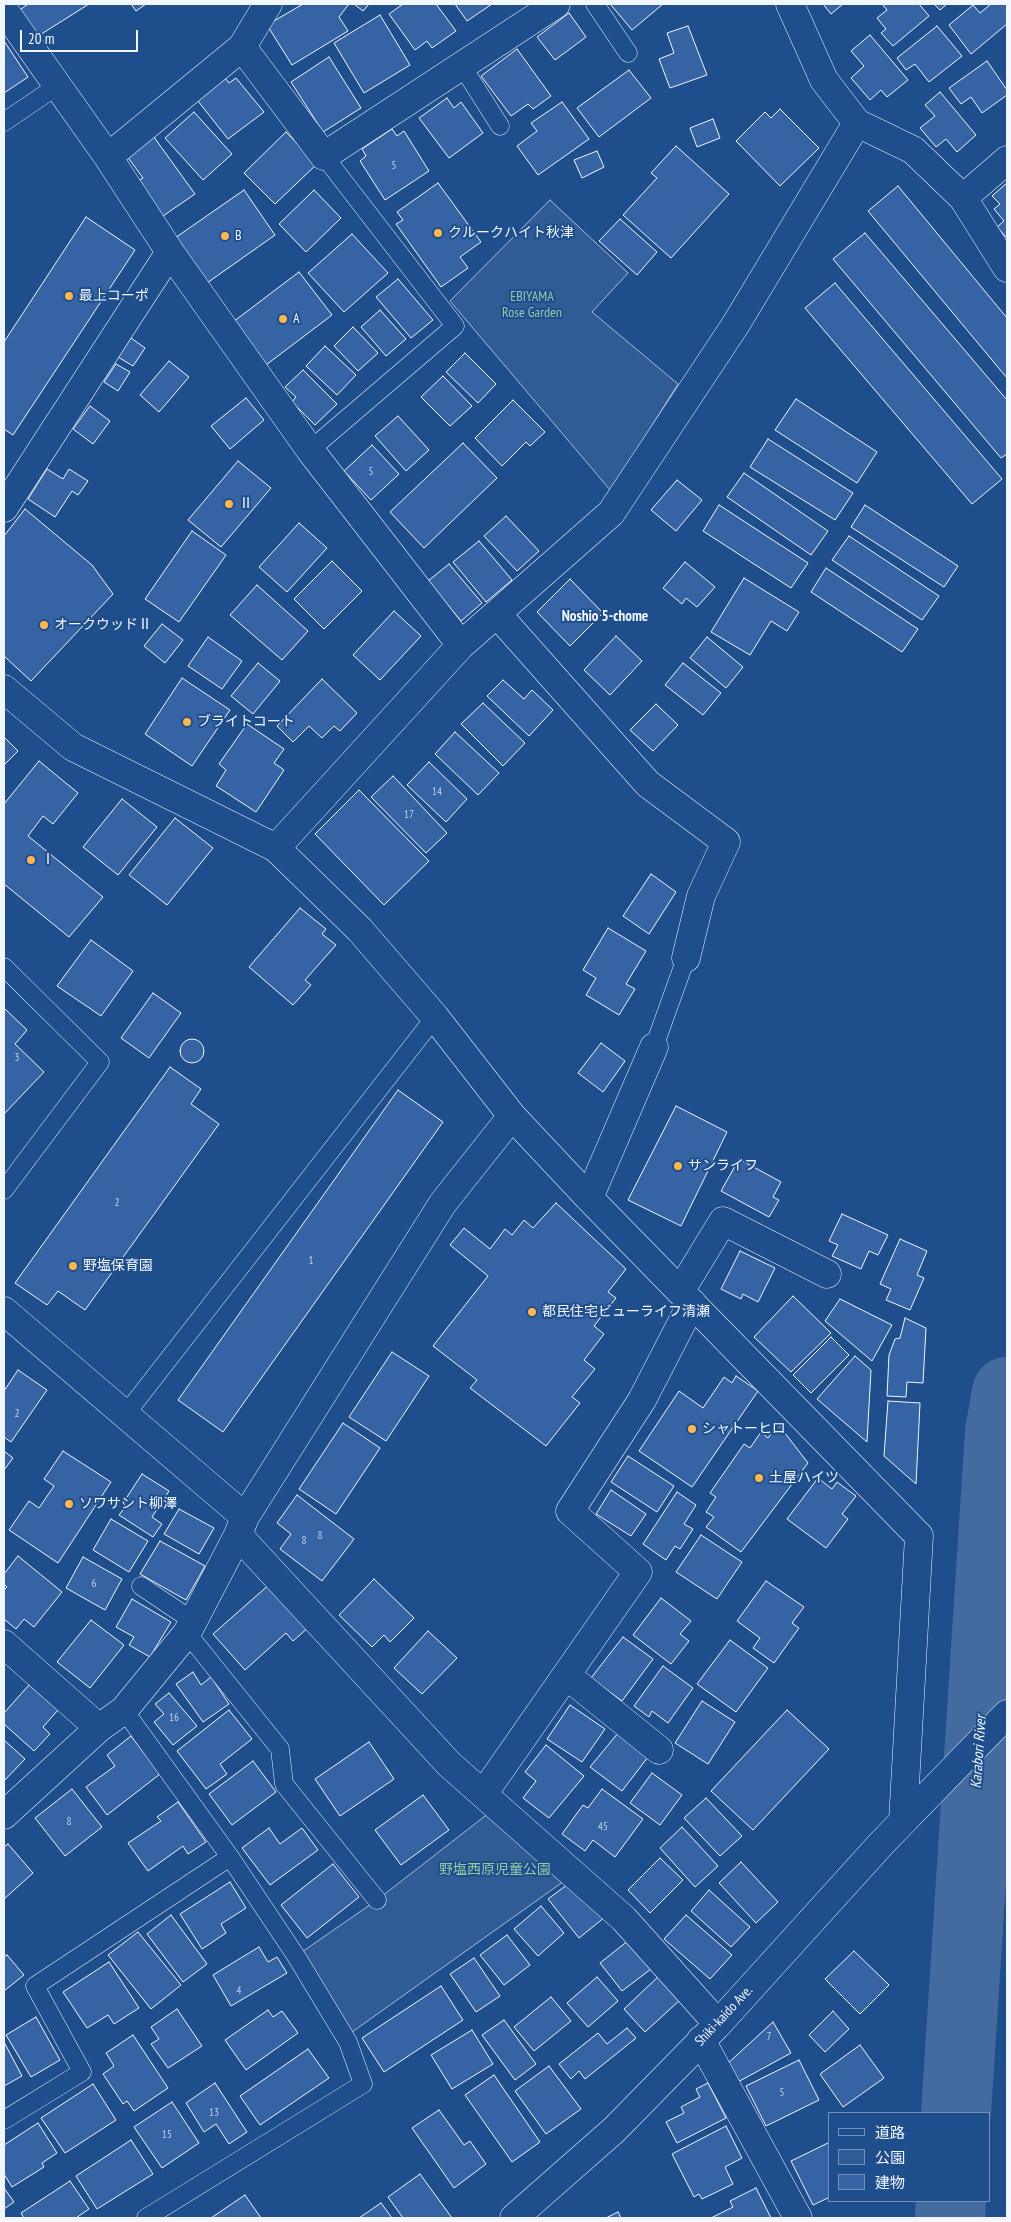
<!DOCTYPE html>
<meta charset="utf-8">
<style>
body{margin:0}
#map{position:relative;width:1011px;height:2222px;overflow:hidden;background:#1f4e8c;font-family:"PT Sans Narrow","Noto Sans JP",sans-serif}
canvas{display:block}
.frame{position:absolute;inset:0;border:5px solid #f2f6ff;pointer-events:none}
.legend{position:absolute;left:828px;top:2112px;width:162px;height:90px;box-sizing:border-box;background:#1f4e8c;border:1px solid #7391ba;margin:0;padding:6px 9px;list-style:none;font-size:15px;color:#f2f6ff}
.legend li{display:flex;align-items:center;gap:10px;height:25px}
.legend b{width:25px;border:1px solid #7391ba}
.scale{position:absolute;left:20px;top:30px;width:118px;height:22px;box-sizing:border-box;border:2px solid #f2f6ff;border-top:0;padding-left:6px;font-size:15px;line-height:18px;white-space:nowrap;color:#f2f6ff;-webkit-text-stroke:4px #1f4e8c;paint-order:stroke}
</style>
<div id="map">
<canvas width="1011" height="2222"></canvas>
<div class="frame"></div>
<ul class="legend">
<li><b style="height:6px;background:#1f4e8c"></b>道路</li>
<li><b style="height:14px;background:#305b95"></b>公園</li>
<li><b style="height:14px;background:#3563a3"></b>建物</li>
</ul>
<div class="scale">20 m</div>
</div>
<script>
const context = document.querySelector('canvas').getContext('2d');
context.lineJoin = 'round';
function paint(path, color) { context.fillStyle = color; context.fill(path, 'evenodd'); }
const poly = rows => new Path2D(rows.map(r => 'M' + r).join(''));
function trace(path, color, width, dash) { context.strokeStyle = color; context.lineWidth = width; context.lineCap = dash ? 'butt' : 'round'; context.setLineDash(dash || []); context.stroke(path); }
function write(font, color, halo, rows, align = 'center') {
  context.font = font + ' "PT Sans Narrow","Noto Sans JP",sans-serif'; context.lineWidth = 4; context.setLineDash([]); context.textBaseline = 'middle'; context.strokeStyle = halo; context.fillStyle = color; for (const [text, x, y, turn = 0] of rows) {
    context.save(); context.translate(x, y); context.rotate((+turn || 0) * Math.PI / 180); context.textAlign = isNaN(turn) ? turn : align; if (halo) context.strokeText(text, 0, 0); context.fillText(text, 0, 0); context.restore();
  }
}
const green = poly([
 [550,200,628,273,592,312,678,384,611,491,450,301,550,200],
 [498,1806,574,1874,345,2037,296,1956,377,1900,498,1806]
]);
const river = poly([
 [956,2113,1000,1432,1007,1392],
 [950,2218,951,2201]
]);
const building = poly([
 [28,4,89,4,35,38,18,11,28,4],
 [131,4,146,4,136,11,131,4],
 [303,4,349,4,339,17,348,31,292,65,267,25,303,4],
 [354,4,369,4,363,11,354,4],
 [403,4,436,4,456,31,432,48,427,41,415,50,389,14,403,4],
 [455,4,492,4,467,21,455,4],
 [612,4,663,4,632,30,611,5,612,4],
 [823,4,843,4,831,14,823,4],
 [882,4,919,4,929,16,893,46,881,33,886,29,877,18,887,10,882,4],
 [934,4,947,4,940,10,934,4],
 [991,4,1007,4,1007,24,971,54,949,25,973,5,980,13,991,4],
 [569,13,586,37,555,60,537,37,569,13],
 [380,15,410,65,364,93,334,43,380,15],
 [688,26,707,75,670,88,659,59,674,53,667,33,688,26],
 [937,26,962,56,929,82,915,64,906,70,897,58,937,26],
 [870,35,908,80,887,97,881,90,870,100,851,78,864,66,851,51,870,35],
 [4,41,28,77,4,93,4,41],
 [517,49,551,96,533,109,528,104,511,116,481,76,517,49],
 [329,57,361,108,323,132,291,82,329,57],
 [987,61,1007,90,1007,95,982,113,971,97,961,104,949,88,987,61],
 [629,70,651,98,599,137,577,108,629,70],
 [222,74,229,83,236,78,264,112,228,139,194,96,222,74],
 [940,92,976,135,957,152,946,139,936,147,920,128,935,116,925,105,940,92],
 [447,98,454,108,461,102,483,133,449,158,419,118,447,98],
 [562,102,589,139,538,175,517,146,537,131,531,123,562,102],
 [780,109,819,148,780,186,736,141,765,112,771,118,780,109],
 [194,112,232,154,203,180,165,138,194,112],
 [713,119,720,138,697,147,690,128,713,119],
 [392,129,397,136,404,131,429,171,385,200,360,161,366,156,362,149,392,129],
 [286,132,317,164,275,204,244,173,286,132],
 [151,133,195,194,163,216,138,181,143,178,124,152,151,133],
 [676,146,729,194,671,258,623,215,657,178,651,173,676,146],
 [597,151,604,167,582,178,574,160,597,151],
 [438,183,481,242,460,257,468,268,441,287,396,224,403,220,397,212,438,183],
 [1007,183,1007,238,997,227,1004,221,994,209,1000,204,992,196,1007,183],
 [898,186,1007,318,1007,378,868,211,898,186],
 [244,190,275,235,207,283,175,238,244,190],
 [314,190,341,218,306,252,279,224,314,190],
 [86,217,135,250,13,435,4,429,4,342,86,217],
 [620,219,657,252,637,275,599,241,620,219],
 [865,233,1007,400,1007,454,1001,458,833,259,865,233],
 [352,234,388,273,344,312,308,273,352,234],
 [299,272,332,315,266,365,233,322,299,272],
 [398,279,433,320,411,338,376,297,398,279],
 [835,283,1002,479,972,504,805,308,835,283],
 [380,310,406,339,386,356,361,327,380,310],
 [353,327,378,353,358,371,334,346,353,327],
 [131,338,145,348,133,366,118,357,131,338],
 [325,346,356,375,337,395,306,366,325,346],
 [465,353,496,384,478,403,446,372,465,353],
 [169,361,189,377,159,412,140,395,169,361],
 [116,364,130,372,118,391,104,382,116,364],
 [303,370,337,404,315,425,292,402,296,397,285,387,303,370],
 [443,376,472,406,450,426,421,397,443,376],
 [246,398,264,420,230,449,211,426,246,398],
 [796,399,877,452,857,483,775,430,796,399],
 [513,400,545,432,530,446,526,442,502,466,475,438,513,400],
 [90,406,110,421,93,444,73,429,90,406],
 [398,416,429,450,406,471,375,436,398,416],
 [768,439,853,493,835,520,750,467,768,439],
 [463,443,497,478,424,548,390,512,463,443],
 [372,445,399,474,371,500,344,471,372,445],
 [238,461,271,488,221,547,188,520,238,461],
 [47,469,63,479,69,469,88,481,78,495,72,491,55,517,28,499,47,469],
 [744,473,828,531,811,555,727,497,744,473],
 [677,480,702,500,676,531,651,510,677,480],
 [719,505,808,563,791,588,703,531,719,505],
 [865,505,958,566,944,587,851,527,865,505],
 [25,509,92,565,113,594,31,681,4,656,4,536,25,509],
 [506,516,539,551,517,571,484,536,506,516],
 [299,523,327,548,287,592,259,567,299,523],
 [192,531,226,555,179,622,145,599,192,531],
 [849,536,939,596,922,620,832,560,849,536],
 [479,541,512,580,486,602,453,562,479,541],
 [332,561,362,591,324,629,294,599,332,561],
 [685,562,715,587,697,607,686,598,682,604,663,588,685,562],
 [449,564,482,603,461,621,428,581,449,564],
 [826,568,918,629,902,652,811,592,826,568],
 [744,578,799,612,787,631,771,621,750,655,711,632,744,578],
 [570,579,603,613,570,646,537,612,570,579],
 [257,585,308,631,282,660,230,615,257,585],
 [394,611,421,636,380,680,353,655,394,611],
 [162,624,183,640,165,663,144,646,162,624],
 [616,636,642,661,610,695,584,670,616,636],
 [208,637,242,661,222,689,188,666,208,637],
 [707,637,743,667,726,688,690,658,707,637],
 [258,663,280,681,253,714,231,696,258,663],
 [683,663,721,693,703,715,665,685,683,663],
 [182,678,230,710,192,766,145,734,182,678],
 [322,679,357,713,340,731,334,726,322,738,309,726,293,742,277,726,322,679],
 [503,680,524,699,532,690,553,710,529,736,487,696,503,680],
 [483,703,525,743,503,766,461,724,483,703],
 [656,704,678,725,653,751,630,730,656,704],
 [247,724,284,749,274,763,284,770,256,812,216,786,226,770,219,764,247,724],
 [455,732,499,773,478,795,435,754,455,732],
 [4,737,18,751,4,765,4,737],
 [39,761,78,793,53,824,43,816,28,836,103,897,69,937,4,884,4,804,39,761],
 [429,762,467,799,446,822,407,785,429,762],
 [393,776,447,833,426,853,371,797,393,776],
 [359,790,429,861,384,905,315,834,359,790],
 [122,799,157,827,118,875,83,847,122,799],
 [175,818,213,848,167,905,129,875,175,818],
 [651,874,676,892,649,934,623,916,651,874],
 [300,908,326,929,322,934,336,945,305,980,311,985,293,1005,249,967,300,908],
 [608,928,646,951,626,984,635,989,619,1015,586,995,596,978,583,970,608,928],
 [91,940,133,971,101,1016,57,986,91,940],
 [153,993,181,1013,149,1058,121,1038,153,993],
 [4,1008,27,1030,15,1044,44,1072,4,1114,4,1008],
 '180 1051a12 12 0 1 1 24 0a12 12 0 1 1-24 0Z',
 [601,1043,625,1061,603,1092,578,1073,601,1043],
 [170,1067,201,1089,191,1104,219,1124,85,1310,58,1291,47,1305,15,1283,170,1067],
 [398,1090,443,1122,223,1432,178,1400,398,1090],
 [676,1106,727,1132,681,1226,628,1200,676,1106],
 [739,1159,781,1182,773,1197,779,1200,769,1217,721,1191,739,1159],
 [556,1203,626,1269,608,1292,616,1298,594,1326,604,1334,584,1360,595,1369,572,1397,580,1403,546,1446,470,1388,477,1380,433,1346,488,1276,450,1245,464,1228,490,1249,505,1229,512,1235,524,1220,533,1228,556,1203],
 [842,1214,888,1235,878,1255,869,1251,861,1269,832,1256,838,1245,829,1241,842,1214],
 [900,1239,927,1251,917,1275,924,1278,910,1310,886,1300,891,1289,880,1284,900,1239],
 [740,1251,775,1268,758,1302,743,1294,741,1299,721,1289,740,1251],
 [793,1296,831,1333,791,1372,754,1337,793,1296],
 [840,1299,892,1325,872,1361,825,1321,840,1299],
 [905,1318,926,1328,923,1383,907,1382,906,1397,887,1396,889,1355,895,1339,900,1338,905,1318],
 [831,1337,849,1355,811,1393,793,1375,831,1337],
 [392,1352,429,1376,386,1441,349,1417,392,1352],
 [855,1356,871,1370,867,1442,817,1399,855,1356],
 [18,1370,47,1390,11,1442,4,1437,4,1391,18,1370],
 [736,1376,758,1391,692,1487,639,1451,679,1391,703,1408,724,1377,732,1383,736,1376],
 [888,1401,920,1403,916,1484,884,1456,888,1401],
 [343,1423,380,1448,336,1514,299,1489,343,1423],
 [778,1424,808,1463,741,1552,706,1527,714,1517,706,1512,716,1497,710,1493,744,1444,750,1448,761,1432,768,1438,778,1424],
 [4,1451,13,1458,4,1470,4,1451],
 [63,1451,111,1482,58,1563,9,1530,29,1501,39,1508,54,1486,44,1479,63,1451],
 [628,1456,674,1486,657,1512,611,1482,628,1456],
 [142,1474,169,1491,152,1517,162,1524,153,1537,119,1515,126,1506,123,1503,142,1474],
 [818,1478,832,1489,837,1482,856,1496,842,1514,848,1519,826,1548,787,1519,818,1478],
 [611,1490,646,1514,631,1536,596,1514,611,1490],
 [677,1492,696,1505,684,1524,693,1529,680,1549,675,1546,666,1560,643,1544,677,1492],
 [297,1495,354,1539,322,1581,280,1549,291,1534,277,1523,297,1495],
 [179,1509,214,1528,199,1554,164,1534,179,1509],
 [111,1519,148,1541,129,1572,93,1550,111,1519],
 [701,1535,742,1562,717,1599,676,1572,701,1535],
 [160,1541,205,1566,186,1600,140,1574,160,1541],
 [18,1556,62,1592,34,1627,24,1619,16,1629,4,1619,4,1590,7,1587,4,1584,4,1574,18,1556],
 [83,1557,122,1579,105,1610,66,1588,83,1557],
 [374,1579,414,1618,390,1642,384,1635,372,1647,339,1615,374,1579],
 [766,1581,804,1607,792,1623,799,1628,774,1663,753,1648,760,1638,737,1621,766,1581],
 [271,1583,310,1626,293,1641,286,1633,245,1670,213,1634,271,1583],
 [661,1598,691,1621,680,1634,689,1641,671,1664,633,1635,661,1598],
 [132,1599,171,1622,150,1657,129,1645,134,1637,116,1627,132,1599],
 [91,1620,124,1645,90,1688,57,1662,91,1620],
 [428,1631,457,1658,422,1694,394,1668,428,1631],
 [623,1637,653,1659,622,1701,591,1678,623,1637],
 [730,1640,768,1668,736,1712,697,1684,730,1640],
 [663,1666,693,1688,668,1723,652,1711,649,1717,634,1706,663,1666],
 [193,1672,201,1685,211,1677,229,1704,203,1722,176,1684,193,1672],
 [29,1685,58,1710,43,1727,50,1734,34,1751,4,1724,4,1713,29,1685],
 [169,1693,197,1726,173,1745,154,1722,164,1714,155,1704,169,1693],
 [702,1701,735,1722,708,1764,675,1743,702,1701],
 [570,1705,605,1729,582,1762,547,1739,570,1705],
 [229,1710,252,1739,220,1764,227,1774,206,1789,177,1751,229,1710],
 [787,1710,829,1749,753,1830,711,1791,787,1710],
 [618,1733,648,1757,622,1791,590,1767,618,1733],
 [131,1736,160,1774,107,1815,86,1787,115,1766,107,1755,131,1736],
 [4,1740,25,1759,4,1781,4,1740],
 [369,1742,394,1779,340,1816,315,1779,369,1742],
 [546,1745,584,1776,549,1818,523,1798,536,1781,525,1772,546,1745],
 [253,1761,276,1792,232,1825,209,1794,253,1761],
 [652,1773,682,1795,660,1825,630,1803,652,1773],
 [72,1789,102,1827,65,1856,35,1818,72,1789],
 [602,1789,643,1819,615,1857,593,1840,585,1851,562,1834,583,1805,588,1808,602,1789],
 [423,1795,449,1830,401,1865,375,1830,423,1795],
 [706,1798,742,1836,720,1856,684,1818,706,1798],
 [178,1802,206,1842,188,1854,183,1846,148,1871,128,1843,161,1821,157,1817,178,1802],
 [682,1827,718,1866,695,1887,660,1848,682,1827],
 [269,1828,280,1844,302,1828,318,1850,270,1885,242,1848,269,1828],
 [8,1844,33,1873,4,1899,4,1847,8,1844],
 [660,1858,683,1880,650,1913,628,1890,660,1858],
 [741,1862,778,1902,756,1923,719,1883,741,1862],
 [333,1864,359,1897,307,1938,281,1905,333,1864],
 [575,1879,605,1917,579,1938,548,1899,575,1879],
 [230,1882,246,1908,221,1924,226,1933,202,1949,180,1914,230,1882],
 [709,1890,750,1927,731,1947,691,1911,709,1890],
 [541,1906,564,1933,538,1956,514,1929,541,1906],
 [171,1915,207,1964,183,1982,147,1934,171,1915],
 [686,1915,732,1955,710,1979,664,1939,686,1915],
 [138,1932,181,1985,151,2009,108,1955,138,1932],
 [507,1935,530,1965,504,1985,480,1955,507,1935],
 [629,1940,651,1969,622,1991,600,1963,629,1940],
 [259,1947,268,1962,277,1957,287,1973,231,2006,213,1975,259,1947],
 [854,1951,889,1985,860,2014,825,1979,854,1951],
 [7,1955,24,1975,4,1991,4,1957,7,1955],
 [474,1958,500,1996,476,2012,450,1974,474,1958],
 [109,1962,139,2008,114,2024,108,2015,87,2028,63,1992,109,1962],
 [659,1976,681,1999,645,2032,624,2009,659,1976],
 [597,1977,618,2001,588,2027,567,2003,597,1977],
 [441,1986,463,2020,384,2072,362,2038,441,1986],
 [551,1997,571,2021,534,2051,514,2027,551,1997],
 [177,2009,202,2046,168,2068,151,2044,159,2039,151,2027,177,2009],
 [268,2010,273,2017,282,2011,298,2033,246,2070,225,2040,268,2010],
 [833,2011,849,2029,825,2052,809,2035,833,2011],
 [36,2017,60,2060,31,2077,6,2035,36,2017],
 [504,2020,536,2064,515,2080,482,2035,504,2020],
 [773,2022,791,2053,736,2083,726,2065,773,2022],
 [627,2028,636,2038,585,2079,579,2071,571,2079,559,2064,598,2033,607,2044,627,2028],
 [472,2030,493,2064,452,2089,431,2055,472,2030],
 [133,2035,168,2088,134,2111,127,2101,123,2104,103,2074,114,2066,106,2053,133,2035],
 [4,2042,22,2076,4,2086,4,2042],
 [860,2045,884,2078,843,2107,820,2074,860,2045],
 [308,2049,329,2078,260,2125,240,2096,308,2049],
 [799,2060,819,2100,766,2126,746,2086,799,2060],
 [549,2066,581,2109,546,2134,515,2091,549,2066],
 [494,2075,540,2142,512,2162,465,2095,494,2075],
 [215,2083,247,2132,229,2144,216,2124,204,2132,186,2103,215,2083],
 [708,2083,726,2118,677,2143,666,2122,684,2113,681,2107,700,2097,696,2089,708,2083],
 [93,2084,116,2120,65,2153,41,2118,93,2084],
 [172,2102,199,2143,162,2168,134,2127,172,2102],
 [439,2110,464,2145,470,2141,486,2164,454,2188,412,2128,439,2110],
 [38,2123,57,2153,42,2163,44,2167,12,2187,4,2174,4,2145,38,2123],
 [726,2126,742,2158,725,2167,733,2184,702,2199,699,2194,694,2197,672,2154,726,2126],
 [131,2140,153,2174,97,2209,76,2176,131,2140],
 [830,2142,830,2197,813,2205,791,2161,830,2142],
 [420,2174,452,2218,403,2218,388,2197,420,2174],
 [70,2181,89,2209,76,2218,24,2218,21,2213,70,2181],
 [4,2188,14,2202,4,2209,4,2188],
 [756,2188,771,2218,711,2218,733,2207,730,2201,756,2188],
 [245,2195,261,2218,211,2218,245,2195],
 [381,2203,392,2218,359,2218,381,2203],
 [618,2212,621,2218,606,2218,618,2212]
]);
const service = poly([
 [595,4,628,53],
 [462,66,500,126],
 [4,122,57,86],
 [310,450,455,326,324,156],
 [4,967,100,1062,4,1190],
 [654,1047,686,958],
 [125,1415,435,1017],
 [141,1586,193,1621],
 [187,1633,280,1749,284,1784,377,1900],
 [124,1710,230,1857,296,1956,348,2042,363,2084,146,2218],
 [4,2120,82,2072,35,1986,230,1857]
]);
const minor = poly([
 [4,10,108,157,170,252,310,450,461,645],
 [242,47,324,156,556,4],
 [857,123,913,150,963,198,1007,160],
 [108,157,242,47,268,4],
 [963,198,1007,268],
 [4,508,170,252],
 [497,614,648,784,726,842,701,896,686,958],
 [4,689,73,747,276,848,360,930,435,1017,512,1116,589,1198,919,1536,903,1821],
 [276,848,461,645,611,513,736,324,857,123,824,80,790,4],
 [589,1198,654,1047],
 [681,1290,723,1221,827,1274],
 [4,1311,245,1517],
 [238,1535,449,1764,624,1919,718,2024],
 [4,1644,99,1728],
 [566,1675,659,1750],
 [484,1793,638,1572,570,1511,642,1400,692,1303],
 [4,1815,99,1728,124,1710,187,1633,238,1535,245,1517,443,1203,512,1116],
 [701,2040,798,2218]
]);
const primary = poly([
 [514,2218,614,2130,718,2024,881,1844,1007,1714]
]);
const markers = [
 [438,233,5,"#ffb74d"],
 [225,236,5,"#ffb74d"],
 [69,296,5,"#ffb74d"],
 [283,319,5,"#ffb74d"],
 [229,504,5,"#ffb74d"],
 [44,625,5,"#ffb74d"],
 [187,722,5,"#ffb74d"],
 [31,860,5,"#ffb74d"],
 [678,1166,5,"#ffb74d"],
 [73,1266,5,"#ffb74d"],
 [532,1312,5,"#ffb74d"],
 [692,1429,5,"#ffb74d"],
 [759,1478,5,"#ffb74d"],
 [69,1504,5,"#ffb74d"]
];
const numberNames = [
 ["5",394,166],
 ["5",371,472],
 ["14",437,792],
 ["17",409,815],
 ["3",17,1058],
 ["2",117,1203],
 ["1",311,1261],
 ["2",17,1414],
 ["8",320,1536],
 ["8",304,1541],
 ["6",94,1584],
 ["16",174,1718],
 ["8",69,1822],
 ["45",603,1827],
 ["4",239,1991],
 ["7",769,2037],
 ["5",782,2093],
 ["13",214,2113],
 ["15",167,2135]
];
const poiNames = [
 ["クルークハイト秋津",448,233],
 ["B",235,236],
 ["最上コーポ",79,296],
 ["A",293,319],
 ["Ⅱ",239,504],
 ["オークウッドⅡ",54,625],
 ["ブライトコート",197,722],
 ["Ⅰ",41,860],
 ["サンライフ",688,1166],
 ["野塩保育園",83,1266],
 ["都民住宅ビューライフ清瀬",542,1312],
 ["シャトーヒロ",702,1429],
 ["土屋ハイツ",769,1478],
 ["ソワサント柳澤",79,1504]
];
const parkNames = [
 ["EBIYAMA",532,297],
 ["Rose Garden",532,313],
 ["野塩西原児童公園",495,1870]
];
const streetNames = [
 ["Shiki-kaido Ave.",724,2016,-47]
];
const neighbourhoodNames = [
 ["Noshio 5-chome",605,617]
];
const waterNames = [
 ["Karabori River",979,1752,-86]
];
paint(green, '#305b95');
trace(green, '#a8bbd7', 1);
trace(river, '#446ba0', 70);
paint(building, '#3563a3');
trace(building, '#f2f6ff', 1);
trace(service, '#f2f6ff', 19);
trace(minor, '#f2f6ff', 29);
trace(primary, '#f2f6ff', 29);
trace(service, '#1f4e8c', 18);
trace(minor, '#1f4e8c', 28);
trace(primary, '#1f4e8c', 28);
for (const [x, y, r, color] of markers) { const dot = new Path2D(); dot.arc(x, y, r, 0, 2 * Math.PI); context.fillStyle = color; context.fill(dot); trace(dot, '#1f4e8c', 2); }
write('11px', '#c3d1e8', null, numberNames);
write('14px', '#f2f6ff', '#1f4e8c', poiNames, 'left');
write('14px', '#97c8a6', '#1f4e8c', parkNames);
write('14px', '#f2f6ff', '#1f4e8c', streetNames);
write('bold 15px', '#f2f6ff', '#1f4e8c', neighbourhoodNames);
write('italic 15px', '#f2f6ff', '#1f4e8c', waterNames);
</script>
